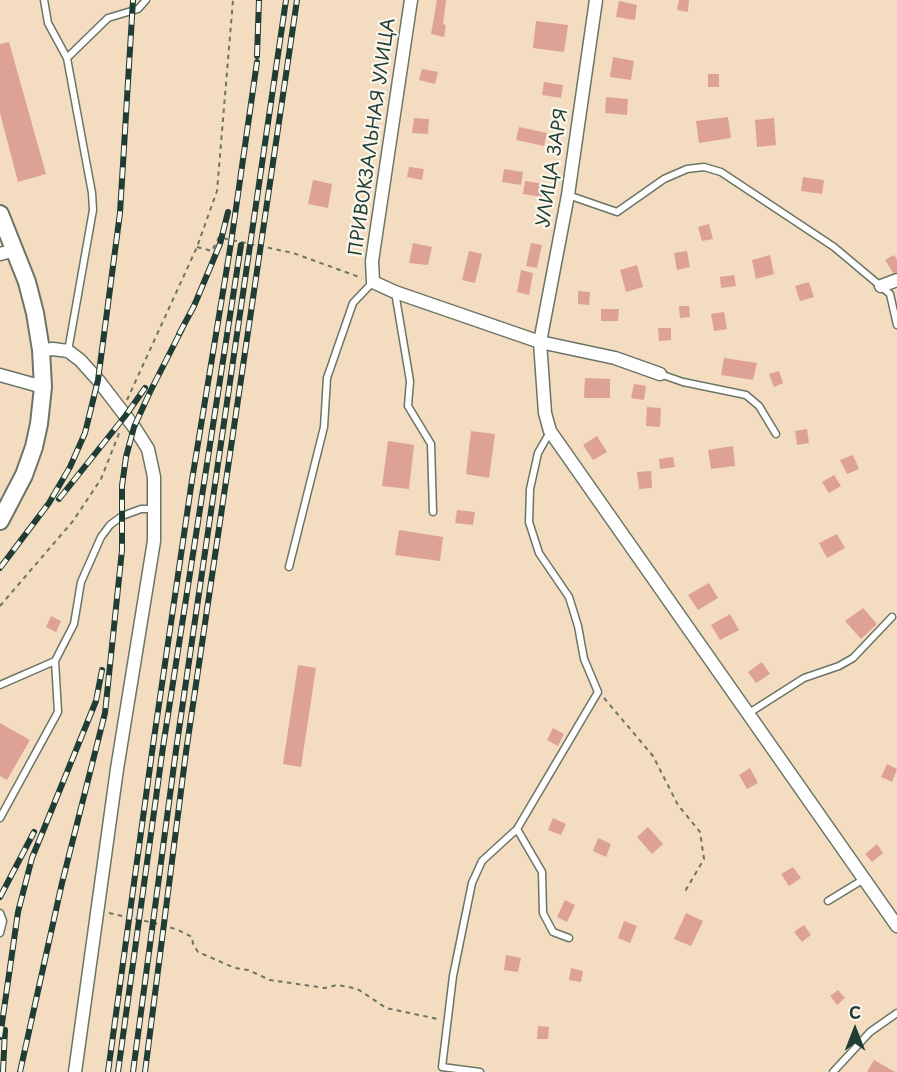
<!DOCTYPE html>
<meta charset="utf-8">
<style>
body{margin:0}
#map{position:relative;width:897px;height:1072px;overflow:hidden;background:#f4dcc0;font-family:"Playpen Sans",sans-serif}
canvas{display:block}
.north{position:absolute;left:825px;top:1000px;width:60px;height:60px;-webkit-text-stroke:4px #fbf7ec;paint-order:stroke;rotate:0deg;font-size:16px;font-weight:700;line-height:24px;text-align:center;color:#1f3d34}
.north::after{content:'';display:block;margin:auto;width:21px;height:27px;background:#1f3d34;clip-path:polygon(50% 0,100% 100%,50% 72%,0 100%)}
</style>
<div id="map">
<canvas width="897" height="1072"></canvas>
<div class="north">С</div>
</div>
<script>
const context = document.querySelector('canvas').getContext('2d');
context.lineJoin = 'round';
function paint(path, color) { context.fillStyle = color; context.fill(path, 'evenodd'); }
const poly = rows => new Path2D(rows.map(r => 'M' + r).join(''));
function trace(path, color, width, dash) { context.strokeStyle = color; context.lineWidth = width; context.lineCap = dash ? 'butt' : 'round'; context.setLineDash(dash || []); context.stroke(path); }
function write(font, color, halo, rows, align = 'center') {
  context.font = font + ' "Playpen Sans",sans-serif'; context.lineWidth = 4.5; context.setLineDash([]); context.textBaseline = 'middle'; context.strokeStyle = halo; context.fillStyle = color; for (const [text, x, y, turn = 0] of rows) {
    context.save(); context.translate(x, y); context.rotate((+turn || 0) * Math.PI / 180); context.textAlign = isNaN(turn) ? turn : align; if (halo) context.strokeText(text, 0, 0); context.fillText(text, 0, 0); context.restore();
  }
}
const building = poly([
 [437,0,446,0,443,24,446,25,444,37,431,34],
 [679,0,689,0,688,12,677,10],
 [619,1,637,5,635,20,616,17],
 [536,21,568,25,564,52,533,48],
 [9,42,46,174,18,182,0,113,0,44],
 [613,57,634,61,631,80,610,77],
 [422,69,438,72,435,84,419,80],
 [708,74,719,74,719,87,708,87],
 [544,82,563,85,561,98,542,95],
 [606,97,628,99,627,115,605,113],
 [728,117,731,138,699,143,696,121],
 [414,118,429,119,428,134,412,133],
 [774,118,776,145,757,147,755,120],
 [519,127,547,133,544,146,516,140],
 [409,167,424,169,422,180,407,177],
 [504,169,523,172,521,185,502,182],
 [803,177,824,180,822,194,801,191],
 [313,180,332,184,328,208,308,204],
 [525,181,544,184,542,197,523,194],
 [709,224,713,239,702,241,698,227],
 [413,243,432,247,428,265,409,263],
 [531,243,542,245,537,268,526,266],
 [469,251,482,254,475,283,462,280],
 [687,251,690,267,677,270,674,253],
 [770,255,774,274,756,279,752,260],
 [894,255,897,260,897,272,893,273,885,260],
 [637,265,643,287,626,292,620,270],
 [521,270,533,273,529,295,517,292],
 [734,275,736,286,721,288,720,277],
 [809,282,814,297,800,301,795,286],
 [578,291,590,292,589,305,578,304],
 [679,306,689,306,690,317,680,318],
 [601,309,619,309,618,321,601,321],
 [724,312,727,329,714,331,711,314],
 [658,328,671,328,671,340,659,341],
 [724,358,757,363,753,380,721,375],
 [779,371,783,383,774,387,769,374],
 [585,378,610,379,610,398,584,398],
 [634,384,646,386,644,400,631,398],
 [647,407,661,408,660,427,646,426],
 [807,429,809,443,797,445,795,431],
 [471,431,495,434,489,478,466,474],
 [597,436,607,452,593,460,583,445],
 [388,441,414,445,409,489,382,486],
 [733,446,735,466,711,469,708,450],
 [853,455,859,469,847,474,840,460],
 [673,457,675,467,660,469,659,459],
 [651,471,652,488,639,489,637,472],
 [834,475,841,486,829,493,822,482],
 [457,510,475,512,473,525,455,523],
 [399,530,443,537,440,561,395,555],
 [837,534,845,548,827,558,819,543],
 [709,583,718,598,698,610,688,595],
 [863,608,877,624,861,639,845,621],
 [730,614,739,630,720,640,711,625],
 [51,616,61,621,56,632,46,627],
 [762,662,770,674,756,683,748,672],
 [298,665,316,668,301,767,283,764],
 [0,723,30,740,7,780,0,776],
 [553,728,564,734,558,746,547,740],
 [887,764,897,769,892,782,881,777],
 [750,768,758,783,747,789,739,775],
 [553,818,566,824,561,835,548,830],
 [648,827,663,844,652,854,637,837],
 [598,838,611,844,606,857,593,851],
 [877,844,883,853,872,862,865,854],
 [793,867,801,878,789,886,781,874],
 [565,900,575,905,567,922,557,917],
 [686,913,703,921,691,946,674,939],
 [624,921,637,926,630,943,618,938],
 [804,925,811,935,802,942,794,932],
 [506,955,521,958,518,972,504,970],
 [571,968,583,971,581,982,569,980],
 [838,990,845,998,837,1005,830,996],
 [538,1026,549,1027,548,1039,537,1039],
 [874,1060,895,1072,867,1072]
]);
const path = poly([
 [197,247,212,251,219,237,222,238,293,253,362,278],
 [127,400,197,247,217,191,233,0],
 [0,606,73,521,101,479,120,431],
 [604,698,653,756,678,805,700,832,704,859,684,893],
 [109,913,163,925,178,930,192,937,193,944,198,952,235,968,248,970,270,980,325,988,337,985,349,987,359,990,386,1008,438,1019]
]);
const lane = poly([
 [44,0,48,23,67,58,92,193,93,210,68,351],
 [67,58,108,18,138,9,146,0],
 [568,195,617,212,664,179,687,169,704,167,721,172,834,247,890,294,897,325],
 [395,292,410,381,408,406,431,444,433,512],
 [660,374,683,382,746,395,759,406,776,434],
 [550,432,538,453,530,489,529,522,539,553,569,597,578,626,584,659,598,692,517,829,542,872,543,913,553,932,569,938],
 [289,567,324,427,327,378,353,303,373,282],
 [0,685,55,661],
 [749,713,804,678,839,666,853,658,892,617],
 [0,818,58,712,55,661,74,624,81,582,101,537,110,525,122,516,141,509,155,509],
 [828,901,864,879],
 [0,913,3,921,0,933],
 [480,1072,442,1067,453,976,472,883,482,861,517,829],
 [833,1072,870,1032,897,1013]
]);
const street = poly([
 [411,0,372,261,373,282,395,292,540,342,615,358,660,374],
 [596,0,568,195,540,342,545,413,550,431,897,926],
 [0,254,15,250],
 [881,286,897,280],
 [41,350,53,349,68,351,80,360,98,380,134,427,148,449,154,477,154,541,117,769,75,1072],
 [0,375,43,387]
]);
const secondary = poly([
 [0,214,27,282,35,313,41,350,43,387,39,424,34,447,24,475,0,521]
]);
const rail = poly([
 [257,56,259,0],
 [179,334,194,306,220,244,228,212],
 [59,499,126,415,145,388],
 [0,568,49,503,70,467,85,433,98,380,120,213,133,0],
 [0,897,34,832],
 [0,1037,18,912,32,858,96,701,102,670],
 [3,1072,5,1030],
 [20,1072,62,883,105,713,122,550,122,486,126,457,134,427,150,392,182,329],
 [108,1072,153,745,192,480,231,243,257,62],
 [118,1072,163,747,241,245],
 [133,1072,176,750,286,0],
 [145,1072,186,752,297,0]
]);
const streetNames = [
 ["ПРИВОКЗАЛЬНАЯ УЛИЦА",373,137,-82],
 ["УЛИЦА ЗАРЯ",553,168,-81]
];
paint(building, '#dda195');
trace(lane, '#6a7565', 9);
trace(street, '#6a7565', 15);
trace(secondary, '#6a7565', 20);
trace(path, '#6a7565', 2, [4.5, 4.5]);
trace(lane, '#fff', 6);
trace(street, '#fff', 12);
trace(secondary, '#fff', 16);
trace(rail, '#1f3d34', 6);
trace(rail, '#fbf7ec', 4, [11]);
write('18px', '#1f3d34', '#fbf7ec', streetNames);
</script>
